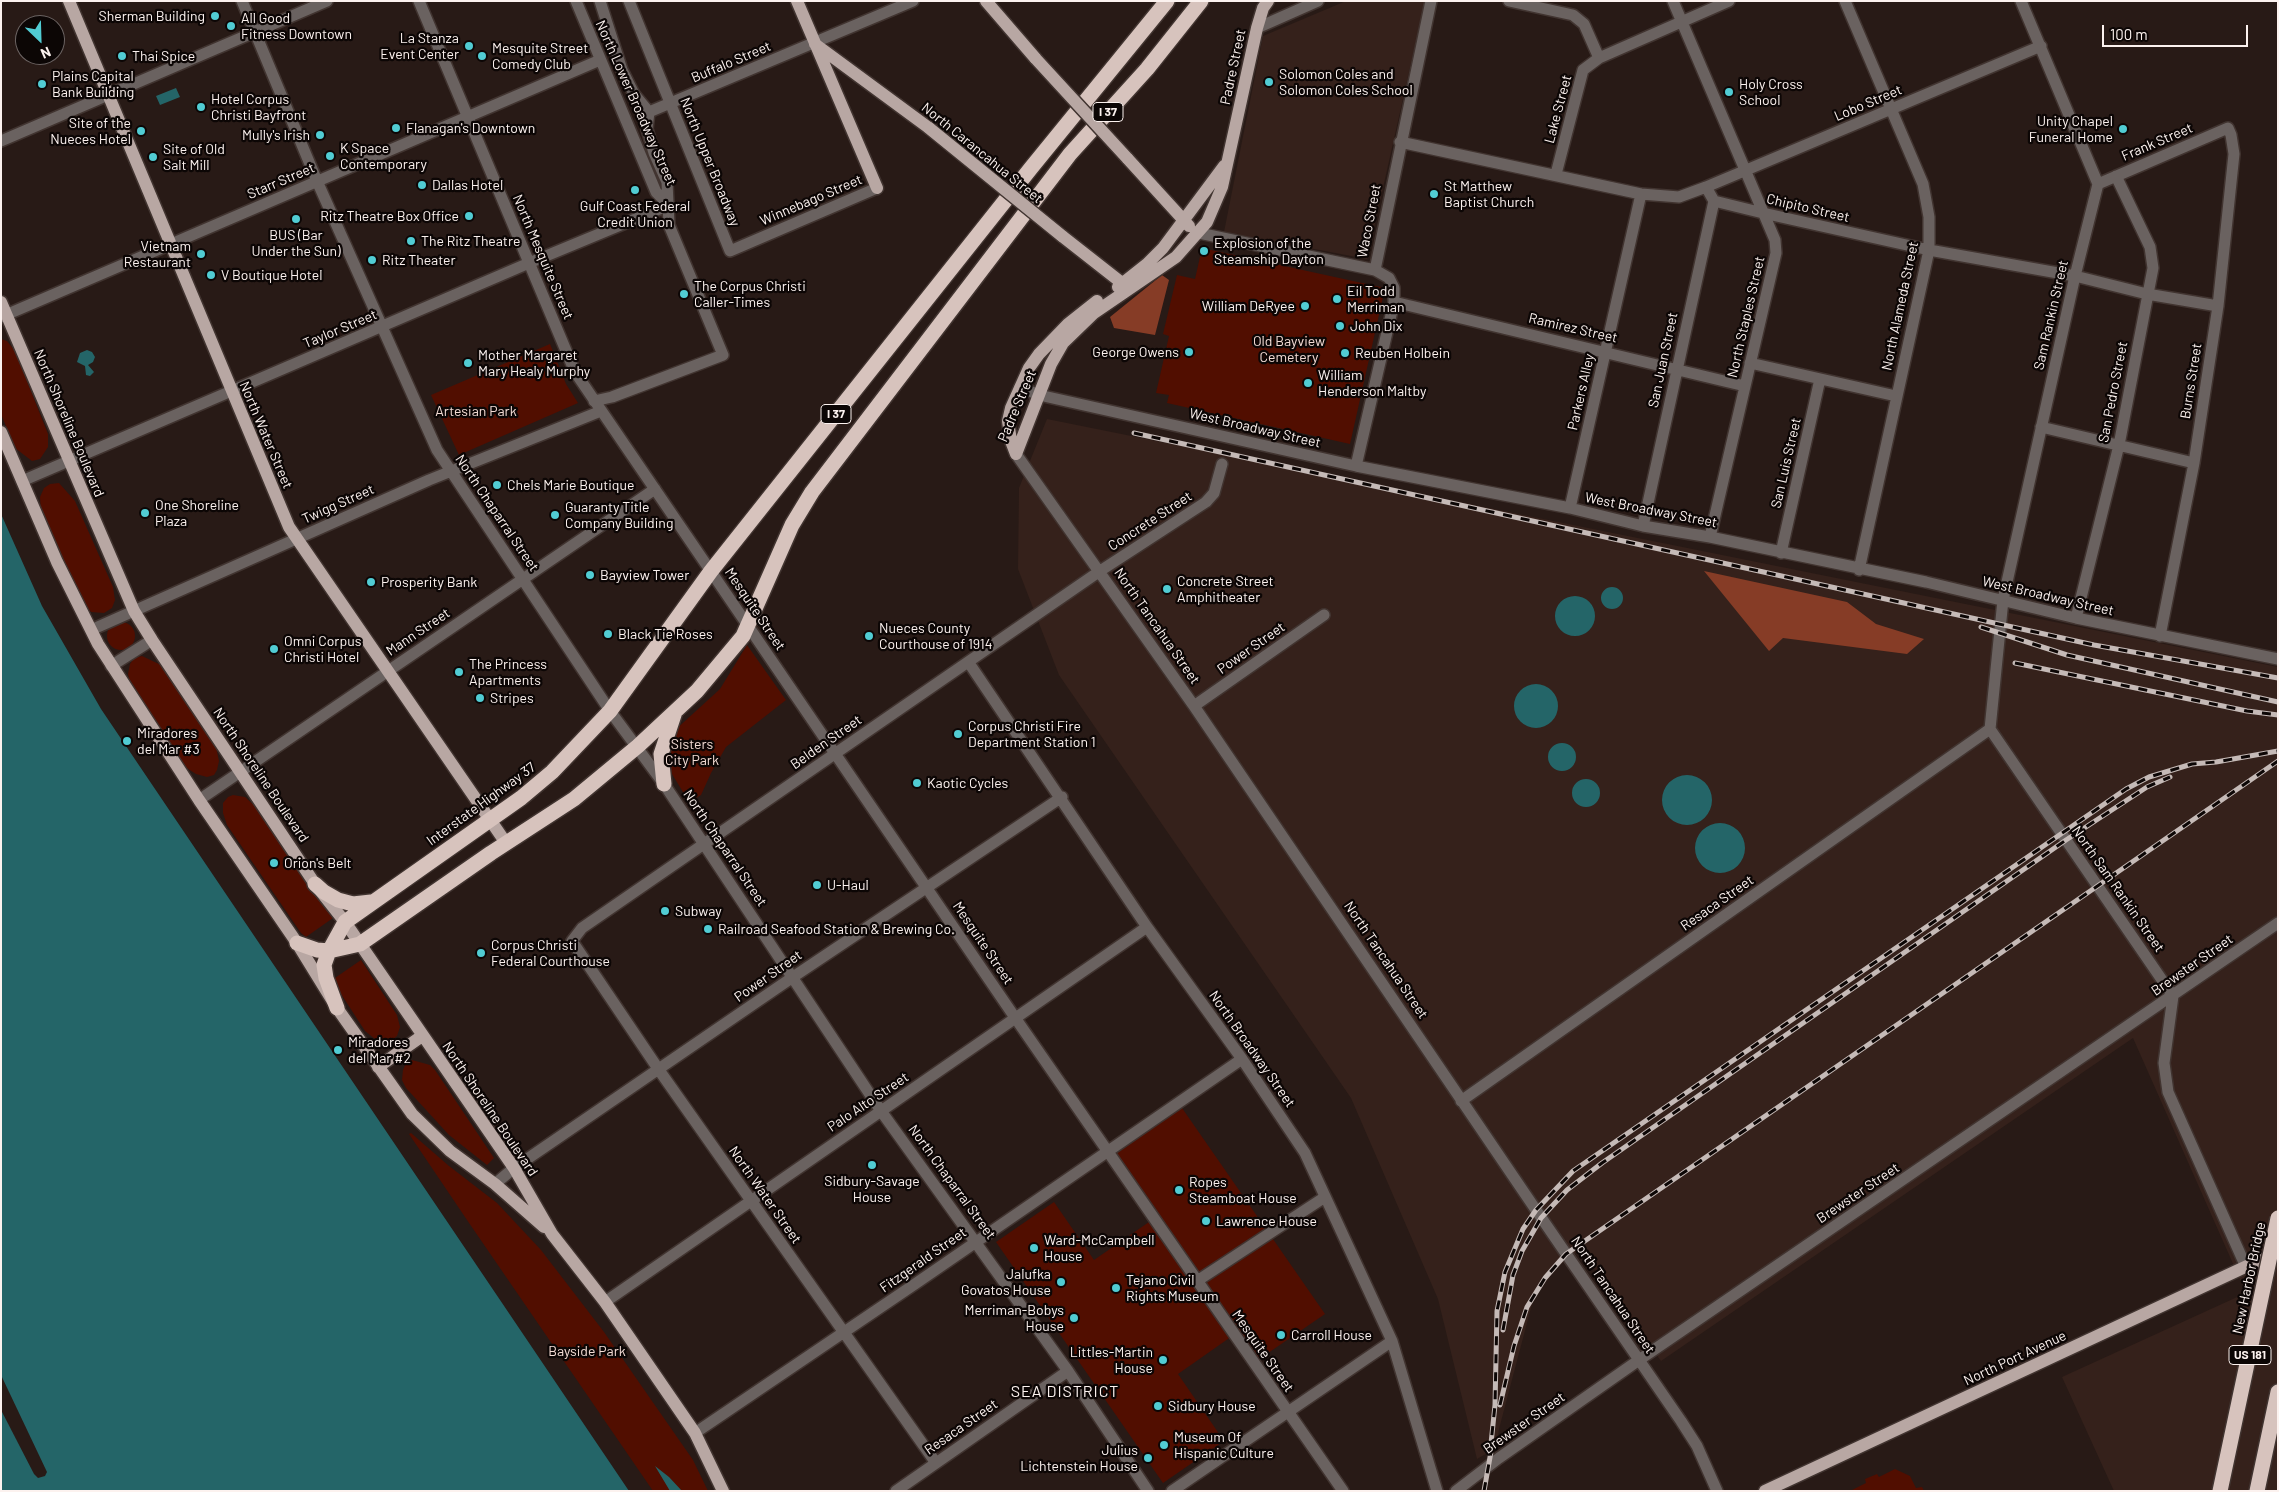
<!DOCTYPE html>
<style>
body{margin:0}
#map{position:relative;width:2279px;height:1492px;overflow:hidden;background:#281a16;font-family:Barlow,sans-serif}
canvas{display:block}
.frame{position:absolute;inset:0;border:2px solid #fcf2ef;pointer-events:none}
.north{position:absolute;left:15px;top:15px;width:50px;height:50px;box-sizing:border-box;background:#0c0605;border:1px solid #6c6463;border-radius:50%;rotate:156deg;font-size:14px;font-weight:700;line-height:20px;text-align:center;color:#fcf2ef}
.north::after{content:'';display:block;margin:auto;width:18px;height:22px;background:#51ccd3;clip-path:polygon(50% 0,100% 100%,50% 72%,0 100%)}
.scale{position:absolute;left:2102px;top:25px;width:146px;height:22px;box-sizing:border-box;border:2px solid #fcf2ef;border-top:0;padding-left:6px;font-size:15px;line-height:18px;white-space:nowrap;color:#fcf2ef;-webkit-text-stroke:4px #0c0605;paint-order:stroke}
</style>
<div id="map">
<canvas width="2279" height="1492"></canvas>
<div class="frame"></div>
<div class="north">N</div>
<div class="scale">100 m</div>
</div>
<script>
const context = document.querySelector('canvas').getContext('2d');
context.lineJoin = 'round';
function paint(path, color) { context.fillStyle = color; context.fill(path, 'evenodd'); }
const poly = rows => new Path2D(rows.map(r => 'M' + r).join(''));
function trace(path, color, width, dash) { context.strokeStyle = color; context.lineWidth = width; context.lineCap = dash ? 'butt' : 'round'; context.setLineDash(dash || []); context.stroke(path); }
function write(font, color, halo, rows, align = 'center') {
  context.font = font + ' Barlow,sans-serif'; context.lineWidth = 4.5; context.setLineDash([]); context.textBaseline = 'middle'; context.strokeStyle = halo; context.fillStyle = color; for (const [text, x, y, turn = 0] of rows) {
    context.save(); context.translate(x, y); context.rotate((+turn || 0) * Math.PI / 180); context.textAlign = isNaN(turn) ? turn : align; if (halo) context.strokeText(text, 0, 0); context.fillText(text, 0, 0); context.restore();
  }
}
const built = poly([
 [1346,1,1425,1,1367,259,1224,232,1263,36],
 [1047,419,2278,667,2278,1491,2114,1491,2062,1377,2246,1293,2133,1038,1661,1361,1580,1249,1556,1268,1537,1294,1532,1304,1499,1429,1498,1437,1503,1444,1477,1459,1438,1299,1351,1098,1059,675,1018,569,1019,488]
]);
const green = poly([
 [1202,248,1385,288,1350,444,1167,403,1169,395,1156,393,1169,336,1163,334,1177,275,1195,279],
 [1,339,7,341,15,351,48,434,48,447,40,459,32,461,15,448,1,414],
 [550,344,566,384,578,403,459,455,431,395],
 [59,483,75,501,113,587,115,600,112,608,104,613,91,612,84,604,41,513,40,497,44,488,50,484],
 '107 636a14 14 0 1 1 28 0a14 14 0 1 1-28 0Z',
 [747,645,786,700,726,747,711,773,701,795,689,802,669,769,668,742,673,732,720,689],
 [142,656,161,665,216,747,219,761,217,770,214,775,207,777,196,774,185,767,131,686,128,674,130,664,134,658],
 [233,795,245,797,256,807,333,918,306,937,301,933,227,825,223,813,223,803,228,797],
 [361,960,397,1015,400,1027,397,1036,393,1039,386,1041,375,1039,365,1031,332,980],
 [412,1060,430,1065,435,1070,494,1158,487,1165,449,1135,406,1088,402,1080,403,1070,406,1063],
 [1182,1108,1325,1314,1255,1362,1235,1334,1178,1374,1224,1441,1163,1483,996,1242,1054,1202,1094,1260,1149,1222,1107,1160],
 [411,1133,449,1166,497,1203,541,1250,604,1332,693,1460,708,1491,653,1491,467,1220,409,1134],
 [1895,1469,1910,1476,1916,1488,1922,1487,1924,1491,1850,1491,1866,1483,1865,1479,1877,1474,1879,1477]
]);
const forest = poly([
 [1162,275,1169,280,1155,335,1114,328,1110,317],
 [1704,571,1847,602,1876,624,1924,639,1907,654,1783,638,1769,651]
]);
const water = poly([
 [176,88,180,97,160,105,156,96],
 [87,350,92,352,95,357,93,362,88,365,94,372,90,376,86,375,85,366,77,362,80,353],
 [1,514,42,606,101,709,629,1491,1,1491],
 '1601 598a11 11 0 1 1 22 0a11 11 0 1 1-22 0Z',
 '1555 616a20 20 0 1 1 40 0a20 20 0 1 1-40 0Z',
 '1514 706a22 22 0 1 1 44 0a22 22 0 1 1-44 0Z',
 '1548 757a14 14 0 1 1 28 0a14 14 0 1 1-28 0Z',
 '1662 800a25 25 0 1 1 50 0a25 25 0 1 1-50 0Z',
 '1572 793a14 14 0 1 1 28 0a14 14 0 1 1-28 0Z',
 '1695 848a25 25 0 1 1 50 0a25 25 0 1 1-50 0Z',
 [655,1466,669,1477,682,1491,670,1491]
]);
const pier = poly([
 [1,1375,47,1472,45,1476,38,1478,34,1474,1,1410]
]);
const minor = poly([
 [242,1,317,181,437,450,610,711,664,784,881,1111,1068,1371,1148,1491],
 [419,1,575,372,1016,1019,1343,1491],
 [576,1,656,192,669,205],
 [600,1,622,70,634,94,649,112],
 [629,1,730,251,877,188],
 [1509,1,1573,15,1584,24,1599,58,1729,1],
 [1673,1,1775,240,1776,253,1710,537],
 [1845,1,1923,184,1929,217,1929,250,1859,570],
 [2021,1,2098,184,2075,276,2003,600,1990,729,2173,996,2164,1063,2168,1092,2246,1267],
 [1257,28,1318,1],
 [649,112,913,1],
 [1,141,327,1],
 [1400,142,1641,194,1679,197,1706,187,1714,201,1763,213,1929,250,2075,276,2147,294,2218,306],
 [1556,174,1583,70,1599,58],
 [2098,184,2228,128,2231,135,2234,154,2218,306,2194,463,2160,636],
 [1706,187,2041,46],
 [1199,233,1375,270,1389,278,1394,288,1394,302,1356,466],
 [1375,270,1431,1],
 [1394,302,1745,386],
 [1,317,600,60],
 [1750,363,1896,396],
 [1020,387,1039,395,1356,466,1570,508,1643,526,1710,537,1926,582,2076,618,2278,659],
 [594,401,612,397,723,355,669,225,667,182,654,153,647,129,649,112],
 [2041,427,2194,463],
 [1016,454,1194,706,1536,1210,1681,1421,1697,1446,1717,1491],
 [22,481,529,263,669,205],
 [1570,508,1641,194],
 [1643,526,1714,201],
 [1781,553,1820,379],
 [2076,618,2119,445,2153,268,2150,247,2116,176],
 [91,630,429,480,601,411],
 [969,663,1147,927,1242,1059,1305,1153,1392,1341,1437,1491],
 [111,666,152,640],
 [1194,706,1324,615],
 [199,800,655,489],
 [1461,1101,1990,729],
 [495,1184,514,1168,793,977,1062,797],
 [1197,1281,1325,1197],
 [605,1302,1147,927],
 [695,1433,915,1284,1242,1059],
 [936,1463,659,1070,572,941,582,928,1100,571,1206,502,1214,493,1222,464],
 [896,1491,1068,1371],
 [1172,1491,1392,1341],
 [1456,1491,1499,1458,1639,1360,2278,923]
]);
const major = poly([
 [69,1,289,527,506,843],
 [797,1,877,188],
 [986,1,1036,59],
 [815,44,929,128],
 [1127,158,1189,226],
 [1062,236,1127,287],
 [1118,287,1147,264,1163,248,1224,166],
 [1,302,134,611,152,640,315,884,345,922,514,1168,552,1234,605,1302,695,1433,723,1491],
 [1,432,57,562,98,644,199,800,297,943,337,1008,412,1114,450,1151,495,1184,544,1227],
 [1016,454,1051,364,1063,343,1094,313,1176,257,1207,222,1222,187,1257,28,1263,8,1268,1],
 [1016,454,1011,441,1008,421,1011,408,1029,368,1039,354,1068,324,1097,301],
 [378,1067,422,1036],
 [1765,1491,2275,1253]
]);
const highway = poly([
 [664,784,661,754,674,715],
 [315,884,324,892,338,900,353,904,371,902],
 [297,943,317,950,329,951,360,944,491,853,574,799,638,746,697,691,743,636,792,525,812,492,1070,154,1147,69,1201,1],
 [337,1008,326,978,324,965,329,951,345,922,521,798,552,772,610,711,711,571,1031,168,1167,1],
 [2257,1491,2278,1392]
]);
const rail = poly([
 [1134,433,2094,645,2278,678],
 [1981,627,2067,655,2278,702],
 [2015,663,2247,711,2278,715],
 [1503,1330,1513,1275,1522,1251,1541,1218,1567,1190,1602,1163,2066,840,2147,787,2170,777],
 [1500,1405,1514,1346,1527,1307,1545,1278,1566,1254,2278,761],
 [1490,1453,1495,1405,1497,1311,1505,1272,1523,1229,1536,1210,1573,1171,2126,789,2149,777,2192,764,2216,762,2278,751],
 [1484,1491,1492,1446]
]);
const majorBridge = poly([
 [1036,59,1127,158],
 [929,128,1062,236]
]);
const highwayBridge = poly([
 [2220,1491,2278,1218]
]);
const markers = [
 [215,16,5,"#51ccd3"],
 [231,26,5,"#51ccd3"],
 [469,46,5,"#51ccd3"],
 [122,56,5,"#51ccd3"],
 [482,56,5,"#51ccd3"],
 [1269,82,5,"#51ccd3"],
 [42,84,5,"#51ccd3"],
 [1729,92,5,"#51ccd3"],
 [201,107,5,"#51ccd3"],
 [396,128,5,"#51ccd3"],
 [2123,129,5,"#51ccd3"],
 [141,131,5,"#51ccd3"],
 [320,135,5,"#51ccd3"],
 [330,156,5,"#51ccd3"],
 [153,157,5,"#51ccd3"],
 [422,185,5,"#51ccd3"],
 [635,190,5,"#51ccd3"],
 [1434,194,5,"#51ccd3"],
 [469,216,5,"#51ccd3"],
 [296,219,5,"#51ccd3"],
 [411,241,5,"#51ccd3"],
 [1204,251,5,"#51ccd3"],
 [201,254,5,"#51ccd3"],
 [372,260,5,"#51ccd3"],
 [211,275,5,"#51ccd3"],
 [684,294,5,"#51ccd3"],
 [1337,299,5,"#51ccd3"],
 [1305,306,5,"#51ccd3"],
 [1340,326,5,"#51ccd3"],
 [1189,352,5,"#51ccd3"],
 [1345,353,5,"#51ccd3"],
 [468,363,5,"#51ccd3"],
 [1308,383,5,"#51ccd3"],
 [497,485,5,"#51ccd3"],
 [145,513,5,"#51ccd3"],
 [555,515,5,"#51ccd3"],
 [590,575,5,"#51ccd3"],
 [371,582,5,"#51ccd3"],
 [1167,589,5,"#51ccd3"],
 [608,634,5,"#51ccd3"],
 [869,636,5,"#51ccd3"],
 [274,649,5,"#51ccd3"],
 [459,672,5,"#51ccd3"],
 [480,698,5,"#51ccd3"],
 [958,734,5,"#51ccd3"],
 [127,741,5,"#51ccd3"],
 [917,783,5,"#51ccd3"],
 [274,863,5,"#51ccd3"],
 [817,885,5,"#51ccd3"],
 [665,911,5,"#51ccd3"],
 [708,929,5,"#51ccd3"],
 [481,953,5,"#51ccd3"],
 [338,1050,5,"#51ccd3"],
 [872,1165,5,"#51ccd3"],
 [1179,1190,5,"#51ccd3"],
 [1206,1221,5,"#51ccd3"],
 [1034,1248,5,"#51ccd3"],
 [1061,1282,5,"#51ccd3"],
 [1116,1288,5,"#51ccd3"],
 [1074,1318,5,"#51ccd3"],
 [1281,1335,5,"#51ccd3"],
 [1163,1360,5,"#51ccd3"],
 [1158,1406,5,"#51ccd3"],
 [1164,1445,5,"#51ccd3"],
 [1148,1458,5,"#51ccd3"]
];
const shields = [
 [1108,112,30],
 [836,414,30],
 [2250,1355,42]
];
const shieldNames = [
 ["I 37",1108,112],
 ["I 37",836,414],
 ["US 181",2250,1355]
];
const poiNames = [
 ["Sherman Building",205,16,"right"],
 ["All Good",241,18],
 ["Fitness Downtown",241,34],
 ["La Stanza",459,38,"right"],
 ["Event Center",459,54,"right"],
 ["Mesquite Street",492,48],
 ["Comedy Club",492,64],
 ["Thai Spice",132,56],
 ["Solomon Coles and",1279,74],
 ["Solomon Coles School",1279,90],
 ["Plains Capital",52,76],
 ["Bank Building",52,92],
 ["Holy Cross",1739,84],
 ["School",1739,100],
 ["Hotel Corpus",211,99],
 ["Christi Bayfront",211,115],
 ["Unity Chapel",2113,121,"right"],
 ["Funeral Home",2113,137,"right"],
 ["Site of the",131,123,"right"],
 ["Nueces Hotel",131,139,"right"],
 ["Flanagan's Downtown",406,128],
 ["Mully's Irish",310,135,"right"],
 ["K Space",340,148],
 ["Contemporary",340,164],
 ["Site of Old",163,149],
 ["Salt Mill",163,165],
 ["Dallas Hotel",432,185],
 ["St Matthew",1444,186],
 ["Baptist Church",1444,202],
 ["Gulf Coast Federal",635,206,"center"],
 ["Credit Union",635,222,"center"],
 ["Ritz Theatre Box Office",459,216,"right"],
 ["BUS (Bar",296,235,"center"],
 ["Under the Sun)",296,251,"center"],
 ["The Ritz Theatre",421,241],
 ["Explosion of the",1214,243],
 ["Steamship Dayton",1214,259],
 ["Vietnam",191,246,"right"],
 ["Restaurant",191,262,"right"],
 ["Ritz Theater",382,260],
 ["V Boutique Hotel",221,275],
 ["The Corpus Christi",694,286],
 ["Caller-Times",694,302],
 ["Eil Todd",1347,291],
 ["Merriman",1347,307],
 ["William DeRyee",1295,306,"right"],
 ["John Dix",1350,326],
 ["George Owens",1179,352,"right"],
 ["Reuben Holbein",1355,353],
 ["Mother Margaret",478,355],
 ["Mary Healy Murphy",478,371],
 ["William",1318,375],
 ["Henderson Maltby",1318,391],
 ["Chels Marie Boutique",507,485],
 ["One Shoreline",155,505],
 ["Plaza",155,521],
 ["Guaranty Title",565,507],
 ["Company Building",565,523],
 ["Bayview Tower",600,575],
 ["Concrete Street",1177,581],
 ["Amphitheater",1177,597],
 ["Prosperity Bank",381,582],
 ["Nueces County",879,628],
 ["Courthouse of 1914",879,644],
 ["Black Tie Roses",618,634],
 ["Omni Corpus",284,641],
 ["Christi Hotel",284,657],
 ["The Princess",469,664],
 ["Apartments",469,680],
 ["Stripes",490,698],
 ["Corpus Christi Fire",968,726],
 ["Department Station 1",968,742],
 ["Miradores",137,733],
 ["del Mar #3",137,749],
 ["Kaotic Cycles",927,783],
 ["Orion's Belt",284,863],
 ["U-Haul",827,885],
 ["Subway",675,911],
 ["Railroad Seafood Station & Brewing Co.",718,929],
 ["Corpus Christi",491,945],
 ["Federal Courthouse",491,961],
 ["Miradores",348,1042],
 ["del Mar #2",348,1058],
 ["Sidbury-Savage",872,1181,"center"],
 ["House",872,1197,"center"],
 ["Ropes",1189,1182],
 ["Steamboat House",1189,1198],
 ["Lawrence House",1216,1221],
 ["Ward-McCampbell",1044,1240],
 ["House",1044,1256],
 ["Jalufka",1051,1274,"right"],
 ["Govatos House",1051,1290,"right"],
 ["Tejano Civil",1126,1280],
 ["Rights Museum",1126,1296],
 ["Merriman-Bobys",1064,1310,"right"],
 ["House",1064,1326,"right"],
 ["Carroll House",1291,1335],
 ["Littles-Martin",1153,1352,"right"],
 ["House",1153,1368,"right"],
 ["Sidbury House",1168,1406],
 ["Museum Of",1174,1437],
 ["Hispanic Culture",1174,1453],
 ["Julius",1138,1450,"right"],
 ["Lichtenstein House",1138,1466,"right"]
];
const streetNames = [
 ["Buffalo Street",731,62,-23],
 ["Padre Street",1233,67,-78],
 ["North Lower Broadway Street",636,103,66],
 ["Lobo Street",1868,103,-23],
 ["Lake Street",1558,109,-75],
 ["Frank Street",2157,142,-23],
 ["North Carancahua Street",982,153,39],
 ["North Upper Broadway",710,162,68],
 ["Starr Street",281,181,-23],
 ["Winnebago Street",811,200,-23],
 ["Chipito Street",1808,208,13],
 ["Waco Street",1369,221,-79],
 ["North Mesquite Street",543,257,67],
 ["North Alameda Street",1900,306,-78],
 ["Sam Rankin Street",2051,315,-77],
 ["North Staples Street",1746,317,-77],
 ["Ramirez Street",1573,328,13],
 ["Taylor Street",340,329,-23],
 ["San Juan Street",1663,360,-78],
 ["Burns Street",2191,381,-81],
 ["Parkers Alley",1581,392,-77],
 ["San Pedro Street",2113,392,-79],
 ["Padre Street",1017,406,-67],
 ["North Shoreline Boulevard",69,423,67],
 ["West Broadway Street",1255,428,13],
 ["North Water Street",266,435,67],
 ["San Luis Street",1786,463,-77],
 ["Twigg Street",338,504,-24],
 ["West Broadway Street",1651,510,11],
 ["North Chaparral Street",497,513,56],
 ["Concrete Street",1150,521,-33],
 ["West Broadway Street",2048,596,13],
 ["Mesquite Street",755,609,56],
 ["North Tancahua Street",1157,626,55],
 ["Mann Street",418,632,-34],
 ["Power Street",1251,648,-35],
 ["Belden Street",826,742,-35],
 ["North Shoreline Boulevard",261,775,56],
 ["Interstate Highway 37",481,804,-36],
 ["North Chaparral Street",725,848,56],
 ["North Sam Rankin Street",2118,889,55],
 ["Resaca Street",1717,903,-35],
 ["Mesquite Street",983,943,56],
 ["North Tancahua Street",1386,960,56],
 ["Brewster Street",2192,965,-35],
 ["Power Street",768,976,-35],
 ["North Broadway Street",1252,1049,55],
 ["Palo Alto Street",868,1102,-34],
 ["North Shoreline Boulevard",490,1109,56],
 ["North Chaparral Street",952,1182,54],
 ["Brewster Street",1858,1193,-34],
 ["North Water Street",765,1195,55],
 ["Fitzgerald Street",923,1260,-35],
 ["New Harbor Bridge",2249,1278,-78],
 ["North Tancahua Street",1613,1295,56],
 ["Mesquite Street",1263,1351,55],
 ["North Port Avenue",2015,1358,-25],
 ["Brewster Street",1524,1423,-35],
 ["Resaca Street",961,1427,-35]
];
const parkNames = [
 ["Old Bayview",1289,341],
 ["Cemetery",1289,357],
 ["Artesian Park",476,411],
 ["Sisters",692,744],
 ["City Park",692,760],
 ["Bayside Park",587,1351]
];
const quarterNames = [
 ["SEA DISTRICT",1065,1392]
];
paint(built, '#35211b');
paint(green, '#510e00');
paint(forest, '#863c26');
paint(water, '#246568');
paint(pier, '#281a16');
trace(minor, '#413430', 14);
trace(major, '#413430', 15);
trace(highway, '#413430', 18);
trace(minor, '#6a6260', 11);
trace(major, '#b8a7a3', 12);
trace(highway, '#d7c3bd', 15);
trace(rail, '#c5bab7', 5);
trace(rail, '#0c0605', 3, [9]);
trace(majorBridge, '#413430', 15, []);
trace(highwayBridge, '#413430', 18, []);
trace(majorBridge, '#b8a7a3', 12);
trace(highwayBridge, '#d7c3bd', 15);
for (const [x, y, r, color] of markers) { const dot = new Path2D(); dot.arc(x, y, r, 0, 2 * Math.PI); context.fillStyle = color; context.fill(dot); trace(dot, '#0c0605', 2); }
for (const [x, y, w] of shields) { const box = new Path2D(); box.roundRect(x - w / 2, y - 9.5, w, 19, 4); context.fillStyle = '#0c0605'; context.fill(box); trace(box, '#fcf2ef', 1); }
write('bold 12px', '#fcf2ef', null, shieldNames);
write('14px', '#fcf2ef', '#0c0605', poiNames, 'left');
write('14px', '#fcf2ef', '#0c0605', streetNames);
write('14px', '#f4dcd5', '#0c0605', parkNames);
context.letterSpacing = '1px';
write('16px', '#fcf2ef', '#0c0605', quarterNames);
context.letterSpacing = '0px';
</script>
